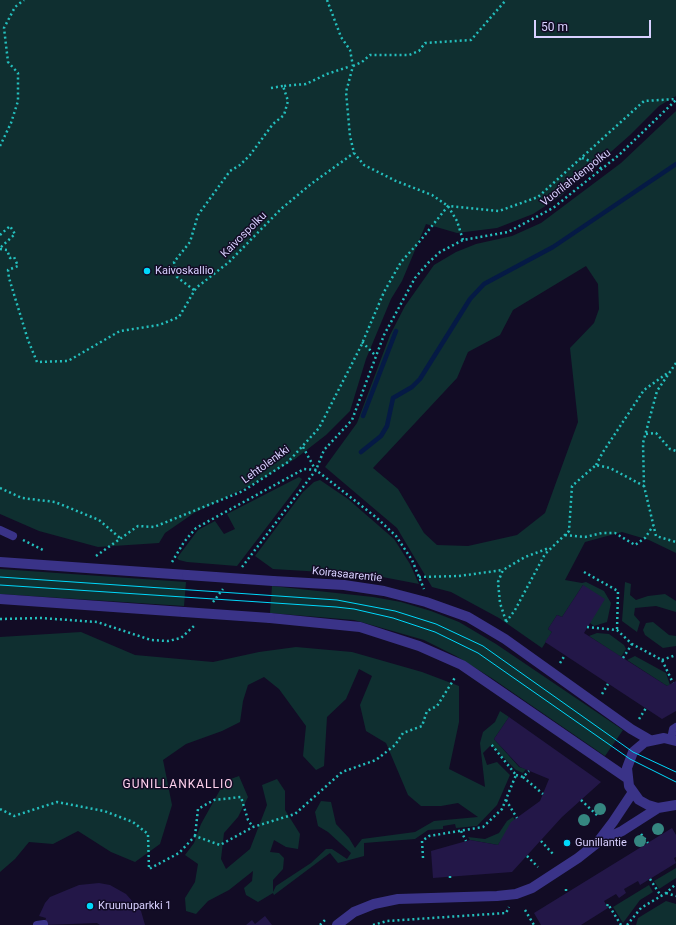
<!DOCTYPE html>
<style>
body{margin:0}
#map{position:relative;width:676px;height:925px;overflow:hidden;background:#120c25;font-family:Roboto,sans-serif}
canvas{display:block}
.scale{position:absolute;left:534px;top:20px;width:117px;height:18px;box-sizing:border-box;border:2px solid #d8d0ff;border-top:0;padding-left:5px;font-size:12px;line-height:14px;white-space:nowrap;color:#d8d0ff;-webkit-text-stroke:3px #120c25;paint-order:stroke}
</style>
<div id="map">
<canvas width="676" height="925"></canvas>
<div class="scale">50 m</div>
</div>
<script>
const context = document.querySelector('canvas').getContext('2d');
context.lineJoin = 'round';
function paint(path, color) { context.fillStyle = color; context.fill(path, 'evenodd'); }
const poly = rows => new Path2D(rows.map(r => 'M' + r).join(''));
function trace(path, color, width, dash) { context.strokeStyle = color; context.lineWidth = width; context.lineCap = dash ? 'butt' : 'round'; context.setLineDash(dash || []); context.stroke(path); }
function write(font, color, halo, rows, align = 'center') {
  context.font = font + ' Roboto,sans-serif'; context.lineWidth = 3; context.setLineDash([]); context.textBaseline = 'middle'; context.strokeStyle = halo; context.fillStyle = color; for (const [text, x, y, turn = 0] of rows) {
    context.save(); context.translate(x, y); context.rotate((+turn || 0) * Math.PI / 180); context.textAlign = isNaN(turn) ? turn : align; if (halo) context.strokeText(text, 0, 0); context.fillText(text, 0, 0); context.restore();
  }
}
const green = poly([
 [0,0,676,0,676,96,659,106,630,135,561,196,533,214,497,228,457,233,426,224,402,281,391,299,366,359,350,411,326,435,295,459,253,484,194,513,165,533,159,543,98,547,39,531,0,514],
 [676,111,676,553,649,540,622,532,585,542,565,580,582,583,586,582,604,591,611,603,607,622,594,626,590,623,583,585,562,617,557,615,548,629,552,632,542,648,499,618,451,592,432,587,397,528,325,467,357,423,390,335,405,306,434,265,456,252,476,244,512,236,541,223,621,163],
 [586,266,598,284,599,309,594,323,570,348,578,422,545,513,517,535,468,546,437,545,424,533,398,489,373,468,457,378,468,352,500,335,513,310],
 [299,477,302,479,298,486,237,566,187,562,179,560,177,558,198,530,215,521,224,534,235,529,227,514],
 [320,480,348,499,394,539,410,564,419,584,372,575,273,569,255,556,303,492,314,482],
 [0,569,186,582,184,606,0,594],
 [625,582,631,584,630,595,636,600,648,596,665,594,676,601,676,612,656,606,635,608,634,615,640,622,637,632,622,621],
 [272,586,373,597,401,602,431,611,459,622,496,644,623,730,605,756,493,679,456,656,424,640,354,620,270,613],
 [653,622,669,635,676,636,676,646,663,648,645,635,643,630,646,623],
 [81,632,135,655,213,662,259,652,296,647,352,652,422,672,459,686,459,722,449,769,485,787,480,743,483,732,495,722,500,711,509,717,494,739,519,767,526,769,523,773,516,770,491,745,483,753,487,765,497,762,510,775,497,805,477,826,456,828,455,824,443,826,443,829,428,830,415,839,364,843,364,856,338,863,330,853,274,895,273,893,258,902,246,895,244,888,252,881,253,871,229,890,208,901,196,914,186,911,185,898,195,882,198,864,185,855,194,843,201,824,225,781,239,776,248,797,238,817,224,833,221,859,226,869,250,849,267,805,262,785,277,779,285,791,285,810,300,834,298,849,286,847,274,840,270,852,279,853,284,858,283,869,273,880,273,892,276,886,311,863,326,849,332,849,347,859,351,853,328,832,318,826,315,812,321,801,331,802,336,824,349,838,355,848,362,839,415,832,434,821,478,817,458,803,441,806,421,806,408,795,386,743,366,731,360,705,372,676,359,669,346,699,327,717,324,766,316,770,303,756,306,726,279,689,264,677,248,685,243,701,240,722,222,731,186,744,163,760,172,805,160,844,135,862,111,852,78,831,53,844,29,842,15,859,0,872,0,637],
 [597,633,609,634,624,645,626,649,621,657,589,636],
 [635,656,666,673,670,685,667,686,627,660],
 [513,817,515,820,498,845,470,840,468,837,485,839,499,833,507,821],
 [676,868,676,878,659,889,654,881],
 [649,885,653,892,640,900,623,923,613,907],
 [666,901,676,904,676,925,636,925,638,918]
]);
const stream = poly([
 [363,416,396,331],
 [361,452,381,436,387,426,393,398,412,387,420,379,470,299,484,284,553,247,676,164]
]);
const building = poly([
 [583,585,605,599,584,633,667,686,676,681,676,711,662,719,545,642,552,632,548,629,557,615,562,617],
 [509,717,601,782,562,817,512,872,433,878,431,851,470,840,498,845,511,822,540,801,549,779,520,767,494,739],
 [672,828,676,835,676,857,674,858,676,863,640,885,638,881,624,889,626,893,619,898,616,894,604,901,608,908,581,925,541,925,534,913],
 [99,883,110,885,126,894,141,911,145,925,100,925,97,923,44,925,46,918,39,916,45,903,50,897,79,885],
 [265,916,272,925,246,925,252,920,255,924]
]);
const path = poly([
 [327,0,341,37,350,50,353,66,346,92,350,136,354,153,364,165,396,181,432,195,448,206,457,221,463,240],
 [353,66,362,62,370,55,409,55,419,51,425,43,471,40,506,0],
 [271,88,283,86],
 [0,146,11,123,18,101,18,73,8,62,4,28,15,7,24,0],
 [582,158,590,161,602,169],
 [0,235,10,226,15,234,0,248],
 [0,249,7,250,10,258,14,257,18,266,8,270,9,278,28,340,37,362,68,361,120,331,159,325,179,317,196,288,229,262,281,209,311,184,354,153],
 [194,290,177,277,174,262,190,242,198,215,230,171,240,165,250,155,273,124,284,115,288,101,283,86,306,84,327,74,348,67],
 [362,342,376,356],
 [676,363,657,391,643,443,644,486,656,536,676,542],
 [646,434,656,433,670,449,676,451],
 [303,447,315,469],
 [596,465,603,452,644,390,669,372],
 [0,488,22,498,55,502,99,520,120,538],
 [565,535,585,537,602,533,615,533,635,545,645,538,653,526],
 [23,540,45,551],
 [96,556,138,526,154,527,243,491,288,462,319,428,361,346,384,292,401,262,420,241,448,206,499,211,538,197,644,101,676,99],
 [172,562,184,542,196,528,304,469,316,470,377,518,396,536,412,560,424,589],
 [242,567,316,470,324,450,352,420,384,335,415,278,428,263,440,252,463,240,508,232,553,208,619,155,676,100],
 [584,572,618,591,617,630],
 [419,577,459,576,503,570],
 [213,602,223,589],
 [0,619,41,618,97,622,151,640,168,641,181,638,195,625],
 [506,621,500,603,498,582,503,570,525,557,549,548],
 [506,622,515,610,545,554,569,531,572,486,596,465,610,468,644,486],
 [587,627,617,630,632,644,662,660,673,683],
 [623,658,632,644],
 [662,660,676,655],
 [560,663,565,655],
 [602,694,608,684],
 [639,719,646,708],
 [516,775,523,777,529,771],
 [523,777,543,794],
 [506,800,517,818],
 [581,800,599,817],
 [0,809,14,816,57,802,104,811,133,822,148,834,149,869,179,853,195,836,220,845,253,827,295,814,342,772,376,760,395,745,403,733,422,726,427,711,437,706,456,676],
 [461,831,466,841],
 [641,834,648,843],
 [195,836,198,809,214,800,241,797,248,820,253,827],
 [541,841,553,854],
 [527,856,538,867],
 [423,858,422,841,429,836,483,827,502,809,516,775,491,744],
 [450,876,450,881],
 [650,879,661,896],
 [566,889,566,894],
 [666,893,676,896],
 [607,906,608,904,621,925],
 [525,910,534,925],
 [320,925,325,920],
 [373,925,387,921,506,913,509,907],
 [627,925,641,908,666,893,676,884]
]);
const service = poly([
 [0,530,13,536],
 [671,739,673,729,676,727],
 [37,925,44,924]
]);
const tertiary = poly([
 [0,562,187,575],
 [273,581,344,585,384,591,426,602,468,617,505,639,631,729,650,740],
 [0,599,184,612],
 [270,618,360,627,419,646,462,665,627,778],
 [676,741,664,738,645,742,633,752,627,768,629,786,639,800,648,805,658,808,676,805],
 [599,842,622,831,658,808],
 [337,925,354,912,374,904,398,899,497,896,516,894,532,888,578,858,597,843,613,822,633,792]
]);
const tram = poly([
 [0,577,337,600,395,611,436,624,483,646,633,752,676,772],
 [0,585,336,607,354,609,393,618,435,632,478,653,630,759,676,782]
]);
const tertiaryBridge = poly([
 [187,575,273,581],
 [184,612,270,618]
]);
const trees = [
 [600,809],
 [584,820],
 [658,829],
 [640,841]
];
const markers = [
 [147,271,4,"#00d8fb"],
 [567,843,4,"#00d8fb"],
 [90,906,4,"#00d8fb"]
];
const streetNames = [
 ["Vuorilahdenpolku",576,178,-38],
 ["Kaivospolku",244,235,-45],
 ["Lehtolenkki",266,465,-36],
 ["Koirasaarentie",347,575,6]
];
const poiNames = [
 ["Kaivoskallio",155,271],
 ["Gunillantie",575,843],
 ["Kruunuparkki 1",98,906]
];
const neighbourhoodNames = [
 ["GUNILLANKALLIO",178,785]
];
paint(green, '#0f2f30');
trace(stream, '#051a45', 4.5);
paint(building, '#231748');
trace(path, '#24bfbd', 2.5, [2, 3]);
trace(service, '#3a3388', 8);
trace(tertiary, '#3a3388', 10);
trace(tram, '#00d8fb', 1);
trace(tertiaryBridge, '#3a3388', 10);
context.fillStyle = '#358680';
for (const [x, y] of trees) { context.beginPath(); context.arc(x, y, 6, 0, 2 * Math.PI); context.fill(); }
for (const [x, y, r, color] of markers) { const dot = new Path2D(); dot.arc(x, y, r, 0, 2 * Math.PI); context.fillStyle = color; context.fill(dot); trace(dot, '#120c25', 1.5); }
write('11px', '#d8d0ff', '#120c25', streetNames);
write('11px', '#d8d0ff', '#120c25', poiNames, 'left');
context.letterSpacing = '1px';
write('12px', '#ffd2ed', '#120c25', neighbourhoodNames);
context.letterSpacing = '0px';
</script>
